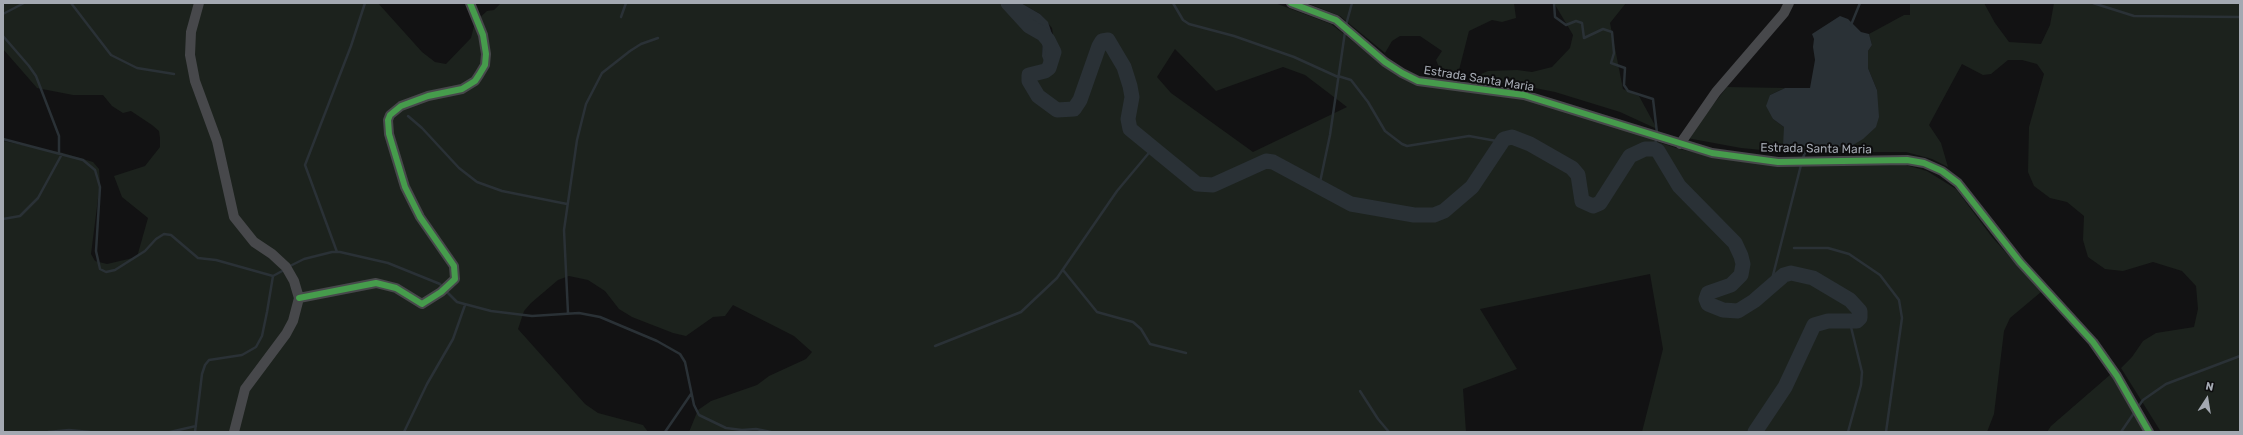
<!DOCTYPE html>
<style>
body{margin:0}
#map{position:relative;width:2243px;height:435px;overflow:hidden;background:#121213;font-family:Rubik,sans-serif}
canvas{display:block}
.frame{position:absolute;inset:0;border:4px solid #a4a9b2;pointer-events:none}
.north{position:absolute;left:2187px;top:379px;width:40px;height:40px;-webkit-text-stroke:3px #0d0d0e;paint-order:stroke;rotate:12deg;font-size:11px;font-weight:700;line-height:16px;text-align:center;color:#a4a9b2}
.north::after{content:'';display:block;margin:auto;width:14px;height:18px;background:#a4a9b2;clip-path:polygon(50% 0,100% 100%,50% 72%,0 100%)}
</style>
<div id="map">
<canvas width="2243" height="435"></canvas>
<div class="frame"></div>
<div class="north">N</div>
</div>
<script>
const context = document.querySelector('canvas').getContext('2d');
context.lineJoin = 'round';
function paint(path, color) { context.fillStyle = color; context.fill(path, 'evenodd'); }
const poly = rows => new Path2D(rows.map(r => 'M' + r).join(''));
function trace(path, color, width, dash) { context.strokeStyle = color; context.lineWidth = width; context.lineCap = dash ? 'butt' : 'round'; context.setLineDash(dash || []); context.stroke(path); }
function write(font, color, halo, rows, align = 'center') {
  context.font = font + ' Rubik,sans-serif'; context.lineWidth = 4; context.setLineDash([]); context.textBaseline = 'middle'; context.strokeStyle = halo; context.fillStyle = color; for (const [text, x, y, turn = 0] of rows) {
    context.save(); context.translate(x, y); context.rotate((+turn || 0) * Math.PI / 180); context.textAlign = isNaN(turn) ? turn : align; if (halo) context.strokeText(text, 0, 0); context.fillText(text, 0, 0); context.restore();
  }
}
const green = poly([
 [3,3,378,3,422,52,435,62,446,64,471,38,475,22,487,11,494,10,501,3,1005,3,1013,13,1039,28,1043,33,1042,56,1053,35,1052,28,1040,14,1021,3,1275,3,1331,24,1396,75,1518,96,1629,128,1655,141,1679,149,1697,153,1902,164,1927,171,1956,189,1992,237,2041,292,2010,318,2004,331,1994,414,1987,432,1642,432,1663,349,1650,274,1480,309,1517,369,1463,389,1466,432,689,432,698,410,711,401,757,385,769,376,806,359,812,352,794,336,733,305,725,316,713,317,686,336,673,333,632,317,619,309,605,291,588,280,569,276,558,280,531,303,524,311,518,329,585,404,598,413,643,425,648,432,3,432,3,141,63,153,93,162,99,169,100,183,91,254,95,261,107,264,137,257,148,218,122,197,114,176,145,166,160,147,160,138,159,131,152,125,131,111,123,113,112,106,103,95,73,95,37,88,3,49],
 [1175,49,1216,91,1283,67,1305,75,1347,107,1253,152,1171,93,1157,77],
 [1307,3,1514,3,1516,18,1502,22,1492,20,1469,31,1458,74,1439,67,1436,60,1442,51,1420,36,1400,36,1392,41,1385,53,1340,16],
 [1554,3,1626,3,1610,23,1623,89,1639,96,1657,129,1620,112,1555,92,1520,85,1470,79,1488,71,1517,70,1532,72,1552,67,1570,48,1573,35],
 [1910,3,1984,3,1995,23,2009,42,2041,44,2050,25,2054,3,2240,3,2240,432,2161,432,2121,368,2132,357,2143,341,2156,333,2194,327,2198,309,2196,286,2182,271,2153,262,2123,271,2105,269,2088,257,2083,240,2084,216,2067,202,2050,198,2034,186,2028,172,2029,127,2044,74,2037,64,2022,60,2008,60,1991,74,1983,75,1962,64,1929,125,1941,143,1948,167,1932,159,1906,152,1783,152,1741,148,1687,138,1727,87,1785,88,1770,95,1773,119,1784,127,1801,146,1832,148,1877,90,1868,68,1868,51,1872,45,1869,34,1904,15,1910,15],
 [2111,374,2148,432,2047,432,2051,426]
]);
const water = poly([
 [1005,3,1021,3,1040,14,1048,22,1056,46,1052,62,1046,67,1042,56,1043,33,1039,28,1013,13],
 [1840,16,1848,19,1861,32,1869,34,1872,45,1868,51,1868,68,1877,90,1879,117,1876,127,1863,139,1853,145,1832,148,1801,146,1792,151,1783,146,1784,127,1773,119,1766,106,1770,95,1785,88,1810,88,1815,60,1813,47,1814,39,1812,34]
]);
const stream = poly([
 [71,3,111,55,137,68,174,74],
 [1173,3,1183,20,1189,24,1234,36,1294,57,1338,77],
 [1554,3,1555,17,1566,25,1576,21,1582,23,1584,38,1603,29,1612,32,1614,53,1611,63,1625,68,1624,85,1628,91,1653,99,1657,133],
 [2093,3,2134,16,2240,17],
 [3,14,24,3],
 [621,17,626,3],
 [1346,25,1352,3],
 [1851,25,1860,3],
 [3,36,29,66,36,76,59,136,59,153],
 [1338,76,1351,80,1368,102,1385,131,1402,144,1407,146,1469,136,1502,142],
 [408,116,422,128,459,168,477,182,502,191,567,204],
 [3,139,83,160,95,170,100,187,96,251,100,269,106,272,115,270,145,251,156,239,164,234,171,235,198,258,216,260,273,276,284,270],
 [1655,150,1656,138],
 [1803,158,1808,144],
 [1319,187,1330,135,1345,32],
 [3,219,20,216,38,198,62,154],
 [1794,248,1828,248,1849,254,1880,275,1899,300,1902,318,1886,432],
 [337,252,305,165,351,46,365,3],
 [288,267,304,259,332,252,340,252,388,263,440,284,443,288],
 [1063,270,1097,312,1133,322,1141,329,1150,344,1186,353],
 [1770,287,1801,165],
 [446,291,457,302,491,311,532,316,579,313,600,317,657,341,680,354,685,362,694,405,699,415,726,428,742,430,756,429,771,432],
 [568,313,564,230,577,140,586,104,602,73,630,51,641,44,658,38],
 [1846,322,1851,327,1862,372,1861,385,1848,432],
 [935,346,1021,312,1057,278,1117,191,1153,148],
 [1360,391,1378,419,1389,432],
 [2138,407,2143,400,2166,384,2240,356],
 [48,432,69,430,90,432],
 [170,432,196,426],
 [195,432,202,374,205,365,209,360,242,355,256,347,262,336,267,312,273,276],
 [404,432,427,384,453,339,465,305],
 [665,432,691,394],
 [2121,432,2134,413]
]);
const river = poly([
 [1008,3,1029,26,1043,34,1048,40,1054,52,1049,68,1045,71,1029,75,1029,81,1038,96,1057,110,1074,109,1080,100,1099,46,1102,41,1108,40,1124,67,1130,86,1132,97,1128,119,1130,129,1197,184,1213,185,1266,161,1273,162,1351,204,1414,215,1434,215,1444,211,1472,187,1504,139,1512,137,1530,144,1572,168,1578,175,1582,201,1593,206,1600,203,1630,156,1645,149,1654,149,1658,151,1679,186,1735,243,1741,256,1743,264,1741,275,1731,285,1708,293,1706,299,1708,304,1723,310,1738,311,1754,301,1784,275,1791,273,1813,278,1850,300,1860,311,1860,318,1857,321,1828,321,1814,325,1785,387,1755,432]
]);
const minor = poly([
 [199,3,191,32,190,55,195,81,217,141,234,217,254,242,272,254,286,267,294,281,299,298,293,321,286,334,245,389,234,432],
 [1291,3,1336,20,1385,62,1402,73,1418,81,1524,95,1712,153,1778,162,1907,160,1924,163,1942,171,1958,183,2020,262,2093,342,2117,376,2149,432],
 [1680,144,1716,92,1784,13,1789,3],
 [299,298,376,283,396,288,422,304,441,292,455,279,454,266,420,217,405,187,389,134,388,120,390,115,401,106,428,96,462,89,475,81,479,75,485,65,486,54,483,35,470,3]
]);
const cycleway = poly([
 [1291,3,1336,20,1385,62,1402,73,1418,81,1524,95,1712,153,1778,162,1907,160,1924,163,1942,171,1958,183,2020,262,2093,342,2117,376,2149,432],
 [299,298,376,283,396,288,422,304,441,292,455,279,454,266,420,217,405,187,389,134,388,120,390,115,401,106,428,96,462,89,475,81,479,75,485,65,486,54,483,35,470,3]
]);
const streetNames = [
 ["Estrada Santa Maria",1479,79,9],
 ["Estrada Santa Maria",1816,149,1]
];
paint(green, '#1c221d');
paint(water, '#2a3136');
trace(stream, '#2a3136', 2.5);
trace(river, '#2a3136', 15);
trace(minor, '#47484b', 10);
trace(cycleway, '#469c4c', 6);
write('12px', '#a4a9b2', '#0d0d0e', streetNames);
</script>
